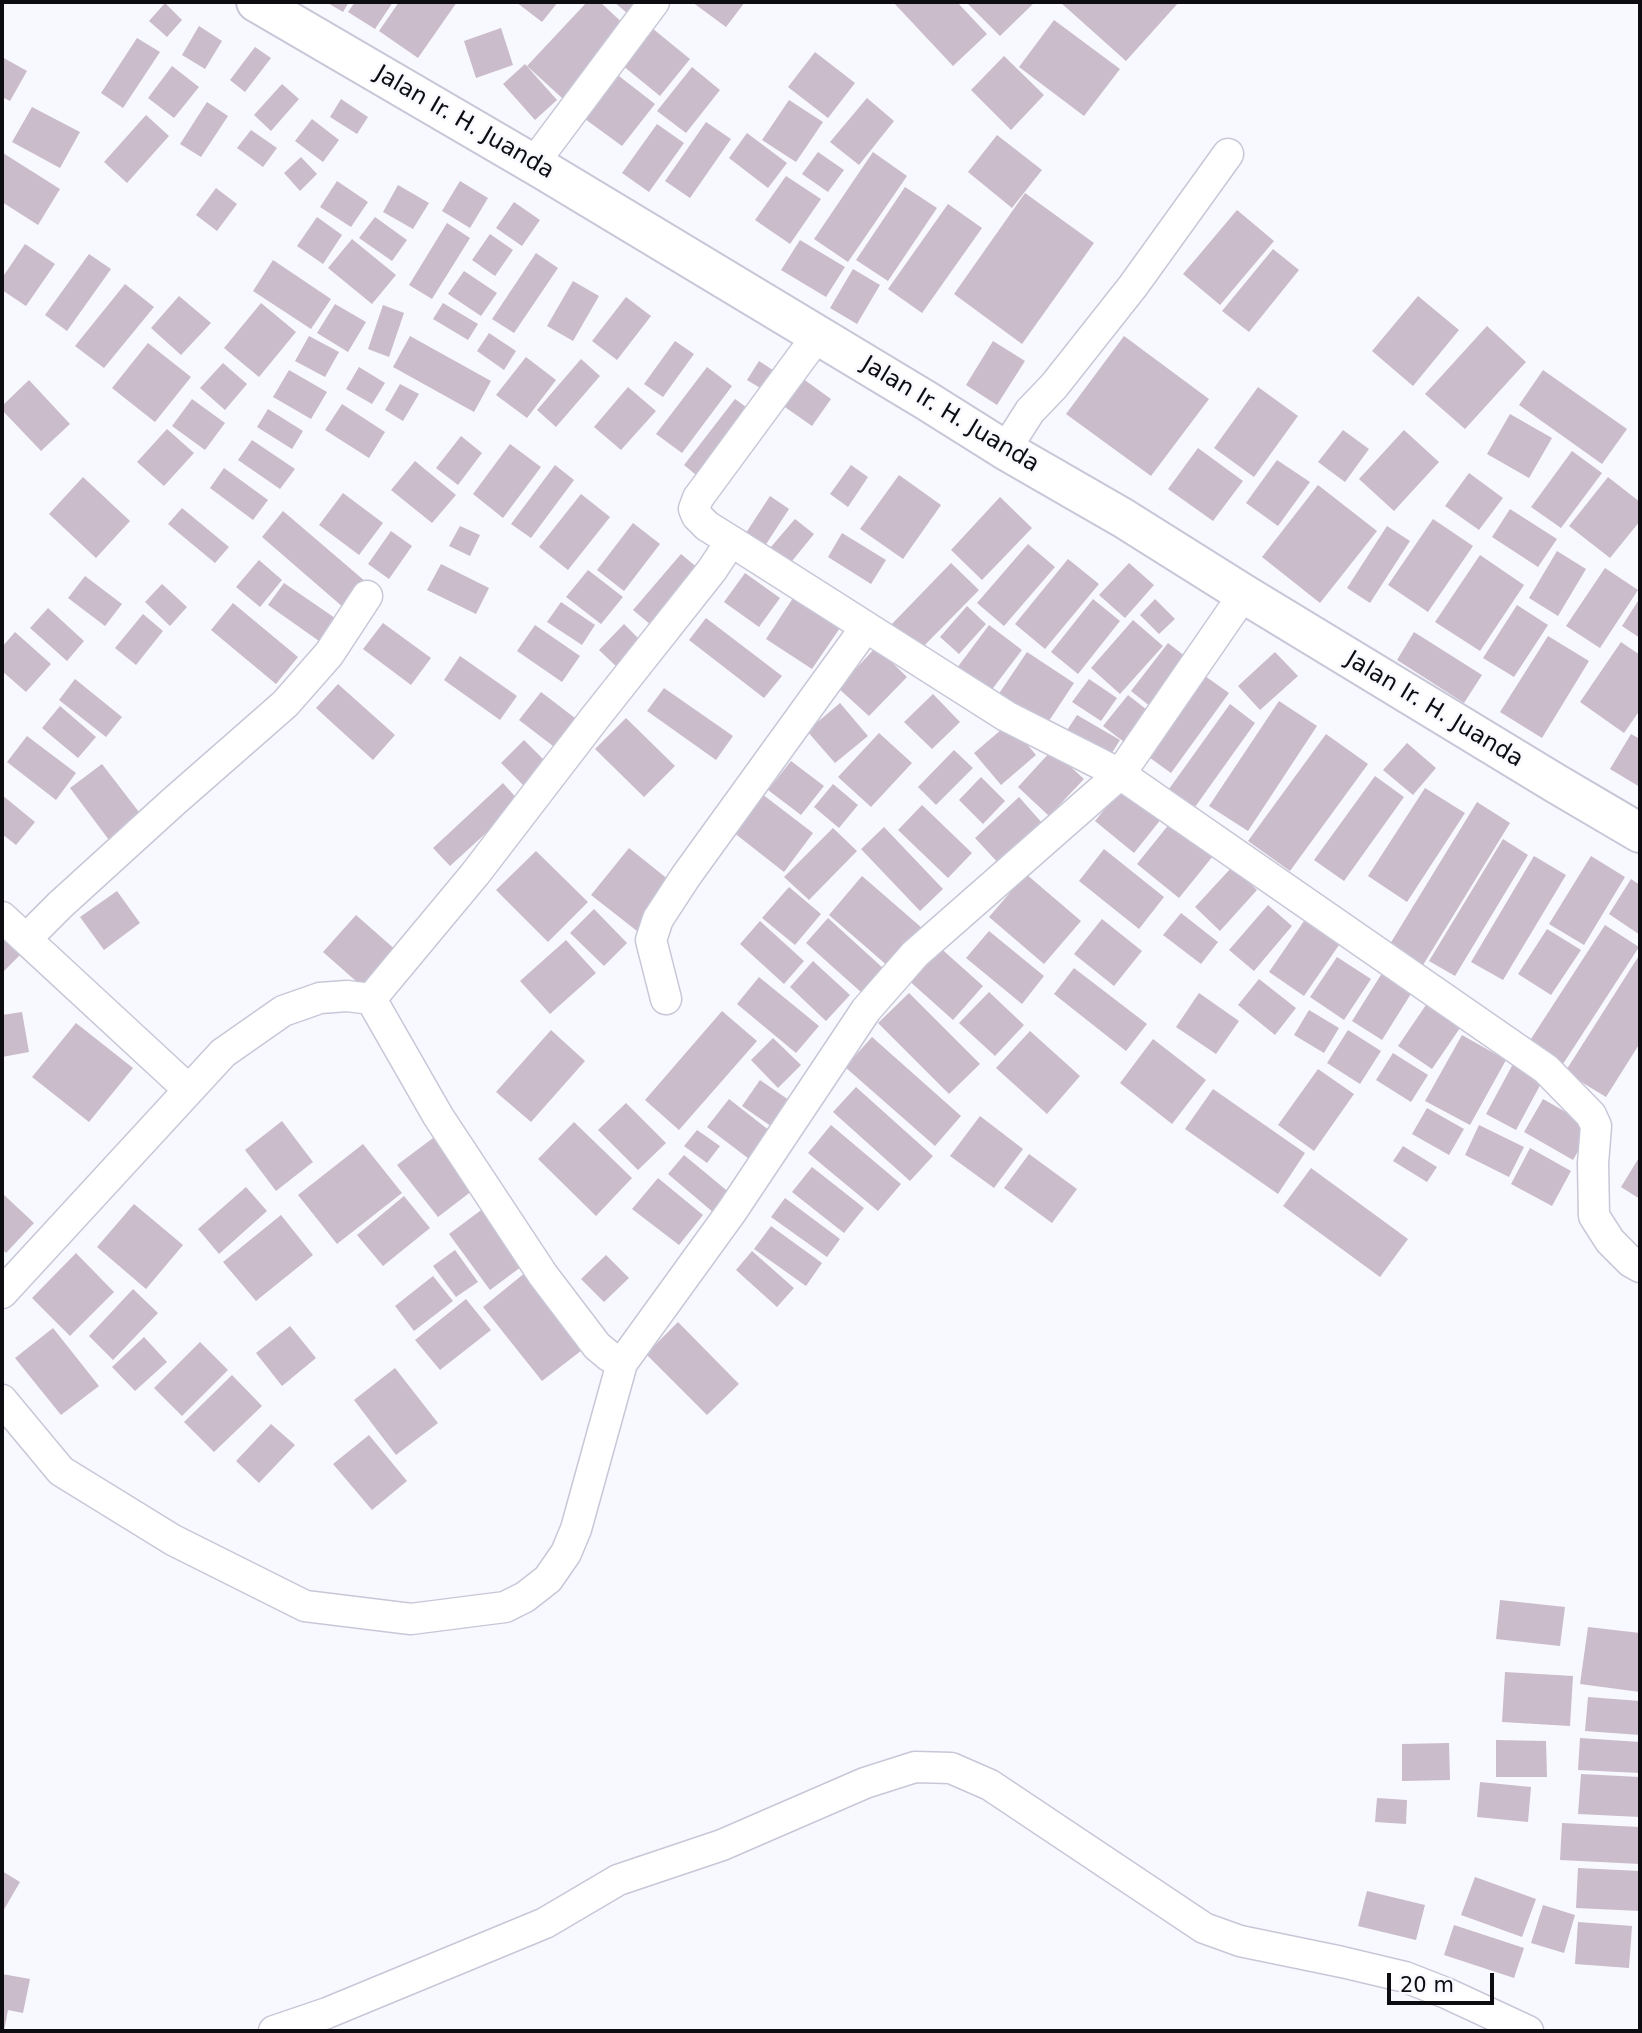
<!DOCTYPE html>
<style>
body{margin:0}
#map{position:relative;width:1642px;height:2033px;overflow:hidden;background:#f8f8ff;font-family:"DejaVu Sans",sans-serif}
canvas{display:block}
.frame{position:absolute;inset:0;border:4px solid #0c0c11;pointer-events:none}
.scale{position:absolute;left:1387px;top:1973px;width:107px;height:32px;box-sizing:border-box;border:4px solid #0c0c11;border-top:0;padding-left:9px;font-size:21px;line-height:24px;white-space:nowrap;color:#0c0c11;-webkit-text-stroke:5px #f8f8ff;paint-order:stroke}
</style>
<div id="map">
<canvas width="1642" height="2033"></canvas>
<div class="frame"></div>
<div class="scale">20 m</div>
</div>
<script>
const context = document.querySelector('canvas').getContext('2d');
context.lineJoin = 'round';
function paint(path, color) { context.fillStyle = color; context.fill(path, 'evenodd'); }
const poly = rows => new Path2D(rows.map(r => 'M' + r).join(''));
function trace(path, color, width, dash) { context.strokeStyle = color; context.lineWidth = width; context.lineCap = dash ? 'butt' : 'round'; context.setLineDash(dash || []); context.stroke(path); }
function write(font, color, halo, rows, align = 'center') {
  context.font = font + ' "DejaVu Sans",sans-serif'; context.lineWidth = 5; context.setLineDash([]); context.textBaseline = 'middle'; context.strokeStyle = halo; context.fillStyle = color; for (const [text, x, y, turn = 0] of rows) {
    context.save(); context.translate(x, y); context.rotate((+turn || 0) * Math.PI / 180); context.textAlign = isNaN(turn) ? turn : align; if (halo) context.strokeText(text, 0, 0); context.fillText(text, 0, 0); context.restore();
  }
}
const building = poly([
 [326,2,349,2,343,12],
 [355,2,393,2,375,29,348,12],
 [399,2,457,2,418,58,379,31],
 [516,2,558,2,542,22],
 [587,2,600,2,628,28,562,98,527,66],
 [614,2,636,2,627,13],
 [692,2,745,2,726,27],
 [893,2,957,2,987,34,953,66],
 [966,2,1035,2,1000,36],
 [1060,2,1179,2,1126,61],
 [165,3,182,20,167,37,149,21],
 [1054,20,1120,69,1084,116,1019,67],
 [647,24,690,59,660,96,617,61],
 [199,26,222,41,205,69,182,55],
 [501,28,513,65,476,78,464,41],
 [137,38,160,52,123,108,101,93],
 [255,47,271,58,245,92,230,80],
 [815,52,855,83,828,118,788,87],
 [1004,56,1044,95,1011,130,971,90],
 [2,57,27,71,10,101,2,97],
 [525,64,557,100,535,120,503,84],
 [172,66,199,87,174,118,148,98],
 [692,67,720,90,686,133,657,111],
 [619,76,655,104,622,146,585,119],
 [282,84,299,99,271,131,254,115],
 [867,98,894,121,859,165,830,142],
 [341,99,368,117,357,134,330,117],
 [789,100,823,122,796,162,762,140],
 [207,102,228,116,201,157,180,144],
 [32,107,80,132,60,168,12,142],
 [146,115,169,136,127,183,104,162],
 [312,119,339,140,323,162,295,141],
 [706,122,731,139,690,198,665,181],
 [657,124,684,143,649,192,622,173],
 [251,130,277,148,263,167,237,148],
 [747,133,787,163,768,188,729,158],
 [997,135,1042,170,1012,208,968,172],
 [818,152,844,170,828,192,802,174],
 [873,152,907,176,848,262,814,239],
 [3,153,60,189,38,225,2,202],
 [301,157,317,174,300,191,284,173],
 [786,176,821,199,790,244,755,220],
 [337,181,368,202,351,227,320,207],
 [460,181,488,198,470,228,442,211],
 [398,185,429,203,413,229,383,212],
 [905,187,937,208,888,281,856,260],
 [216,188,237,204,217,231,196,215],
 [1025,193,1094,243,1022,344,954,294],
 [514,202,540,220,522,246,496,228],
 [948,204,982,228,922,313,888,289],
 [1237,210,1274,241,1220,305,1183,274],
 [317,217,342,235,323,264,297,246],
 [375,217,407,240,392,261,359,238],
 [447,223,470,238,432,299,409,285],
 [490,234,513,250,495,276,472,260],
 [352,239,396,275,372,304,328,268],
 [800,240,845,267,826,297,781,270],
 [25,244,55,264,26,306,2,290,2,278],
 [1273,249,1299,270,1249,332,1222,311],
 [536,253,558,268,514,333,492,319],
 [89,254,111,269,67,331,45,315],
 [273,260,331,299,311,329,253,291],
 [853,269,880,285,857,324,830,308],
 [464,271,497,293,481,316,448,294],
 [573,281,599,296,573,341,547,326],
 [125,284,154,307,104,368,75,346],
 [179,296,211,323,181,355,151,328],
 [1418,296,1459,330,1413,386,1372,351],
 [626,297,651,316,617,360,592,341],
 [261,303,296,332,259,377,224,348],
 [443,303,478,324,468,340,433,319],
 [335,304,366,322,348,352,317,333],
 [383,305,404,313,389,357,368,349],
 [1487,326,1526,362,1465,429,1425,394],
 [489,333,516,351,504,370,477,351],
 [309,336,339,352,325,377,295,361],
 [410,336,491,381,474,412,393,367],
 [1124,336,1209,399,1151,476,1066,414],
 [675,341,694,354,663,397,644,384],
 [993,341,1025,361,997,405,966,385],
 [148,343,191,377,155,422,112,388],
 [526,357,556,380,527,418,496,395],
 [581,359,600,376,556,427,537,410],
 [759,361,782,376,770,394,747,380],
 [223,363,247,384,225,410,200,388],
 [359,367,385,383,372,404,346,389],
 [707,367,732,386,682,453,656,434],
 [289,370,327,392,311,419,273,397],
 [1543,370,1627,429,1602,464,1519,405],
 [802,378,831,399,812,426,782,405],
 [29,380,70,424,41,451,2,410,2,406],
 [400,384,419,394,403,421,385,410],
 [628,387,656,411,621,450,594,427],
 [1258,387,1298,416,1254,477,1214,448],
 [192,399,225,423,205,450,172,426],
 [735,399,753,412,701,479,684,465],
 [342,404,385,432,369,458,325,430],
 [268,409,303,431,292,449,257,427],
 [1510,414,1552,438,1529,478,1487,454],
 [167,429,194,453,164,486,137,462],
 [1343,430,1369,449,1345,482,1318,462],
 [1404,430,1439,462,1394,511,1359,479],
 [461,436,482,453,458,485,436,468],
 [252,440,295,469,280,489,238,460],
 [510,444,541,467,503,518,473,494],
 [1198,448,1243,481,1213,521,1168,489],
 [1572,451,1602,473,1561,528,1531,507],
 [1277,460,1310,482,1278,526,1246,503],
 [415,461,456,495,432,523,391,490],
 [555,465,574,480,531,538,511,524],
 [851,465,868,477,848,507,830,494],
 [224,468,268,500,253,520,210,488],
 [1469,473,1503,498,1479,530,1445,506],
 [899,475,941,505,903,559,860,529],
 [83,477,130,521,96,558,49,514],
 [1608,477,1640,502,1640,521,1610,558,1569,526],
 [1318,485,1377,531,1320,603,1262,557],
 [343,493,383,523,359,555,319,525],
 [581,494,610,517,568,570,539,547],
 [770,496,789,509,761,552,742,539],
 [1000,497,1032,528,982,580,951,550],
 [182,508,229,547,215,563,168,524],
 [1510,509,1557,539,1538,567,1492,537],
 [283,511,366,582,344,608,262,537],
 [795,519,814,534,784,571,764,555],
 [1433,519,1473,546,1428,612,1388,585],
 [633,523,660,544,624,591,597,570],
 [460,526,480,535,470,556,449,546],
 [1387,526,1410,541,1370,603,1347,588],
 [391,531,412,546,389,579,368,564],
 [842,533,886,560,871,584,828,557],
 [1028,544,1055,567,1004,626,977,603],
 [1557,551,1586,569,1558,616,1529,598],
 [681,554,699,569,651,625,633,610],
 [1480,555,1524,585,1480,651,1435,622],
 [1068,559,1099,584,1045,649,1015,624],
 [259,560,282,580,260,607,236,587],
 [951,563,979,590,917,653,889,627],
 [1129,563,1154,585,1125,618,1099,595],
 [441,564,489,588,476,614,427,590],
 [1605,568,1638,590,1600,648,1566,626],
 [588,570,623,597,601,624,566,597],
 [745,573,780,598,759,627,724,602],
 [85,576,122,604,105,626,68,598],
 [284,583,335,618,319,641,268,605],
 [162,584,187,607,170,626,145,602],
 [795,595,842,625,812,669,766,639],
 [1640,598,1640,638,1622,626],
 [1093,599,1120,621,1078,674,1051,652],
 [1155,599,1175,619,1159,634,1140,615],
 [561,602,595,625,582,645,547,622],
 [233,603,298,657,276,684,211,630],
 [1517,605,1548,625,1514,677,1483,658],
 [967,606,986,624,959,654,940,637],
 [48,608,84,641,67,661,30,628],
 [143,614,163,631,136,665,115,648],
 [706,618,782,676,764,698,689,640],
 [1133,620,1163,646,1120,694,1091,668],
 [383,623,431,658,411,685,363,649],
 [624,624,644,644,619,669,599,650],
 [535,625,580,656,562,682,517,651],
 [989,625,1022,650,987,696,954,672],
 [15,632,51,664,26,692,2,671,2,647],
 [1414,632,1482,675,1464,703,1397,660],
 [1548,636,1589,661,1542,738,1500,712],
 [1621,642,1640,655,1640,710,1624,733,1580,702],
 [1168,643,1194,663,1156,711,1131,691],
 [876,647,907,677,869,716,838,688],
 [1027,652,1074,683,1043,730,996,698],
 [1275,652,1298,676,1260,710,1238,686],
 [460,656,517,696,500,720,444,680],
 [1205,676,1229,693,1171,773,1146,755],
 [75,679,122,717,106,737,59,700],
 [1089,679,1117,698,1101,721,1072,702],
 [338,684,395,735,373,760,316,708],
 [664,688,733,736,716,760,647,711],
 [541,692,575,718,553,746,519,720],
 [933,694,960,722,932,749,904,722],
 [1128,695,1156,717,1132,748,1103,726],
 [1279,701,1317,726,1248,831,1209,806],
 [840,703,868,736,835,763,807,731],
 [1230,704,1255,723,1195,807,1169,789],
 [60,706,96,737,78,758,42,728],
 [1077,715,1120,740,1105,764,1062,738],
 [626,718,675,766,644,797,595,749],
 [1009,723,1036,755,1001,785,974,753],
 [879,733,912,763,871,807,838,777],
 [1326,734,1368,764,1290,871,1248,841],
 [1631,734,1640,739,1640,787,1610,769],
 [27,736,76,773,56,800,7,762],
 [524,740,549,765,527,789,501,763],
 [1407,743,1436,768,1413,795,1383,770],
 [954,750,973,768,936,805,918,787],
 [1052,750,1084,779,1049,816,1018,787],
 [791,761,824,786,801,815,768,790],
 [102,764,142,816,109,840,70,788],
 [1375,776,1404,797,1344,881,1314,860],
 [981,777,1005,801,983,824,959,800],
 [503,783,520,802,450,866,433,848],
 [833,784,858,805,839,828,814,807],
 [1122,788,1162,818,1134,853,1095,821],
 [1425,788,1465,813,1407,902,1368,876],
 [762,794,813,833,784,872,733,832],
 [2,795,35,822,16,845,2,834],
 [1019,797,1043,824,1000,865,975,838],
 [1477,802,1510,823,1423,965,1390,944],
 [922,805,972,853,948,878,898,830],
 [1170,823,1213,856,1179,898,1137,864],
 [884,827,943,889,920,911,861,849],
 [833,828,857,851,809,900,784,877],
 [1503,839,1528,855,1455,976,1429,961],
 [629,848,674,884,637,931,591,895],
 [1104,849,1164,897,1139,929,1079,881],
 [536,851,588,902,548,942,496,890],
 [1534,856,1566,875,1503,980,1471,962],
 [1591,856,1625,877,1584,945,1549,924],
 [1232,867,1257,890,1220,931,1195,907],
 [1026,874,1081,921,1044,964,989,917],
 [862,876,922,928,889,967,829,915],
 [1631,879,1640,885,1640,935,1609,914],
 [789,887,821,914,795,945,762,918],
 [117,891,140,923,104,950,80,917],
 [1268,905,1292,926,1254,971,1229,950],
 [594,909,627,943,604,966,570,933],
 [1181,913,1218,942,1201,964,1163,935],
 [356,915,398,952,365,989,323,952],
 [828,918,884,969,862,993,806,943],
 [1102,919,1142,951,1114,986,1074,954],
 [760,921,804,961,784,984,740,944],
 [1304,921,1339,945,1304,996,1269,972],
 [1605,925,1639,947,1563,1064,1529,1042],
 [1547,929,1581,950,1551,995,1518,974],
 [989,931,1044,976,1022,1004,966,958],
 [2,935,20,955,2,973],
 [566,940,596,973,550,1014,520,981],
 [936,944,983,986,953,1020,906,978],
 [1640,954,1640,1043,1606,1097,1565,1072],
 [1337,957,1371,979,1344,1020,1310,997],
 [813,961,850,995,826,1021,790,987],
 [1074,968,1147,1024,1126,1051,1054,994],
 [1384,970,1414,989,1382,1040,1352,1021],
 [759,977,819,1026,796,1053,737,1004],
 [1259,979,1296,1008,1275,1035,1238,1005],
 [989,992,1024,1025,995,1056,959,1023],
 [909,993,980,1064,949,1094,878,1023],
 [1199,993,1239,1021,1216,1054,1176,1027],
 [1428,1002,1462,1025,1432,1069,1398,1046],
 [1309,1010,1339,1028,1324,1053,1294,1035],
 [722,1011,757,1041,679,1130,645,1100],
 [22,1012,29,1052,2,1057,2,1015],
 [76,1023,133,1068,89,1122,32,1077],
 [551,1030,585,1061,531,1122,496,1092],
 [1348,1030,1381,1051,1360,1084,1327,1063],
 [1030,1031,1080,1076,1047,1114,996,1068],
 [1462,1035,1506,1060,1470,1125,1425,1101],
 [872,1037,961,1116,935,1146,845,1067],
 [773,1038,801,1065,778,1088,751,1060],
 [1153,1039,1206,1080,1172,1124,1120,1083],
 [1393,1053,1428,1075,1411,1102,1376,1080],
 [1514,1062,1544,1078,1516,1130,1486,1114],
 [1318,1069,1354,1094,1314,1151,1278,1125],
 [760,1080,796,1105,778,1131,742,1106],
 [856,1087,933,1156,910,1181,833,1112],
 [1213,1089,1305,1153,1278,1194,1185,1129],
 [729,1099,779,1138,757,1165,707,1127],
 [1543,1099,1592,1127,1573,1160,1524,1132],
 [626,1103,666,1143,638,1170,598,1130],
 [1427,1108,1464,1129,1449,1155,1412,1134],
 [980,1116,1023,1149,994,1188,950,1156],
 [282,1121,313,1162,276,1191,245,1150],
 [574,1122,632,1178,596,1216,538,1159],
 [831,1125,901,1184,878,1211,808,1153],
 [1479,1125,1524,1147,1509,1177,1465,1155],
 [697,1130,720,1146,707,1163,684,1146],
 [437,1135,477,1187,438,1217,397,1165],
 [363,1144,402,1193,337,1244,298,1195],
 [1403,1146,1437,1167,1427,1182,1393,1161],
 [1530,1148,1571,1171,1552,1206,1511,1184],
 [1029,1154,1077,1189,1052,1223,1004,1188],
 [684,1155,731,1194,714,1213,668,1174],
 [1640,1156,1640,1199,1621,1187],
 [812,1167,864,1208,844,1233,792,1192],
 [1311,1168,1408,1239,1380,1277,1283,1206],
 [658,1178,703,1215,679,1245,632,1209],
 [246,1187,267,1211,219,1254,198,1229],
 [2,1193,34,1223,6,1253,2,1249],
 [404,1196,430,1228,383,1266,357,1235],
 [785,1198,840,1239,827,1257,771,1217],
 [134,1204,183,1245,146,1289,97,1247],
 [488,1205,529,1261,490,1290,449,1234],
 [281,1215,313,1255,256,1301,223,1262],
 [771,1226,822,1263,806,1286,754,1249],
 [455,1250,478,1282,456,1297,433,1266],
 [752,1251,794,1288,777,1307,736,1270],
 [76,1253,114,1292,70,1336,32,1298],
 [606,1255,629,1278,604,1302,581,1279],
 [526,1272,586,1347,542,1381,483,1307],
 [433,1276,453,1301,414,1331,395,1306],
 [133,1289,158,1313,113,1360,89,1336],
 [466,1299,491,1330,440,1370,415,1340],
 [678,1322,739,1384,707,1415,646,1354],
 [290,1326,316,1358,282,1386,256,1353],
 [53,1328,99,1386,61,1415,15,1358],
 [144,1337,167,1362,135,1391,112,1367],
 [200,1342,228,1370,182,1416,154,1388],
 [395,1368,438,1423,396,1455,354,1400],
 [232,1375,262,1406,214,1452,184,1422],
 [271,1424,295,1445,259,1483,236,1461],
 [369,1435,407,1481,372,1510,333,1464],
 [1500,1600,1565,1607,1560,1646,1496,1639],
 [1588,1627,1640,1633,1640,1692,1580,1684],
 [1505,1672,1573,1676,1570,1726,1502,1722],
 [1588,1697,1640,1701,1640,1735,1585,1731],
 [1580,1738,1640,1742,1640,1773,1578,1770],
 [1496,1740,1546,1741,1547,1777,1496,1777],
 [1449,1743,1450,1780,1402,1781,1402,1744],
 [1581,1774,1640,1777,1640,1817,1578,1814],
 [1480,1782,1531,1787,1528,1822,1477,1817],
 [1377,1798,1407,1800,1406,1824,1375,1822],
 [1562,1823,1640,1827,1640,1864,1560,1860],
 [1578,1868,1640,1871,1640,1911,1576,1908],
 [2,1871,20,1882,2,1913],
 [1475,1877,1536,1899,1522,1937,1461,1915],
 [1367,1891,1425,1905,1416,1940,1358,1926],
 [1543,1905,1575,1915,1564,1953,1531,1943],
 [1578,1922,1632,1926,1629,1968,1575,1964],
 [1454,1925,1524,1948,1514,1978,1444,1955],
 [2,1974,30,1979,23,2013,8,2010,4,2031,2,2031]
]);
const street = poly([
 [533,164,654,2],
 [1005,450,1030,411,1054,386,1133,286,1228,154],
 [731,541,1006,716,1120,774,1546,1069,1591,1115,1596,1126,1593,1163,1594,1216,1610,1241,1631,1262,1640,1267],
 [2,917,189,1090],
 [26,939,60,905,172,803,285,704,329,654,367,596],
 [371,999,438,1116,543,1275,597,1346,609,1356,622,1363],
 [666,999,651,940,658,919,686,876,866,627],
 [2,1293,223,1053,283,1011,320,998,347,996,371,999,475,874,594,719,712,570,731,541,707,526,697,516,694,509,698,498,818,335],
 [2,1400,61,1471,173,1540,305,1606,411,1619,505,1607,525,1597,548,1579,566,1553,576,1529,622,1363,732,1211,866,1010,915,954,1120,774,1244,594],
 [274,2031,327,2013,545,1923,618,1880,722,1845,865,1783,915,1767,951,1768,990,1785,1204,1928,1240,1941,1342,1962,1405,1977,1446,1993,1528,2031]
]);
const secondary = poly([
 [256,2,542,169,927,401,1005,450,1123,518,1244,594,1555,783,1640,833]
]);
const streetNames = [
 ["Jalan Ir. H. Juanda",464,123,30],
 ["Jalan Ir. H. Juanda",950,415,31],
 ["Jalan Ir. H. Juanda",1434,710,31]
];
paint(building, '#cabcca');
trace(street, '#c8c7d8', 33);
trace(secondary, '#c8c7d8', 42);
trace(street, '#fff', 30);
trace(secondary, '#fff', 38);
write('23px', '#0c0c11', '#f8f8ff', streetNames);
</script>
